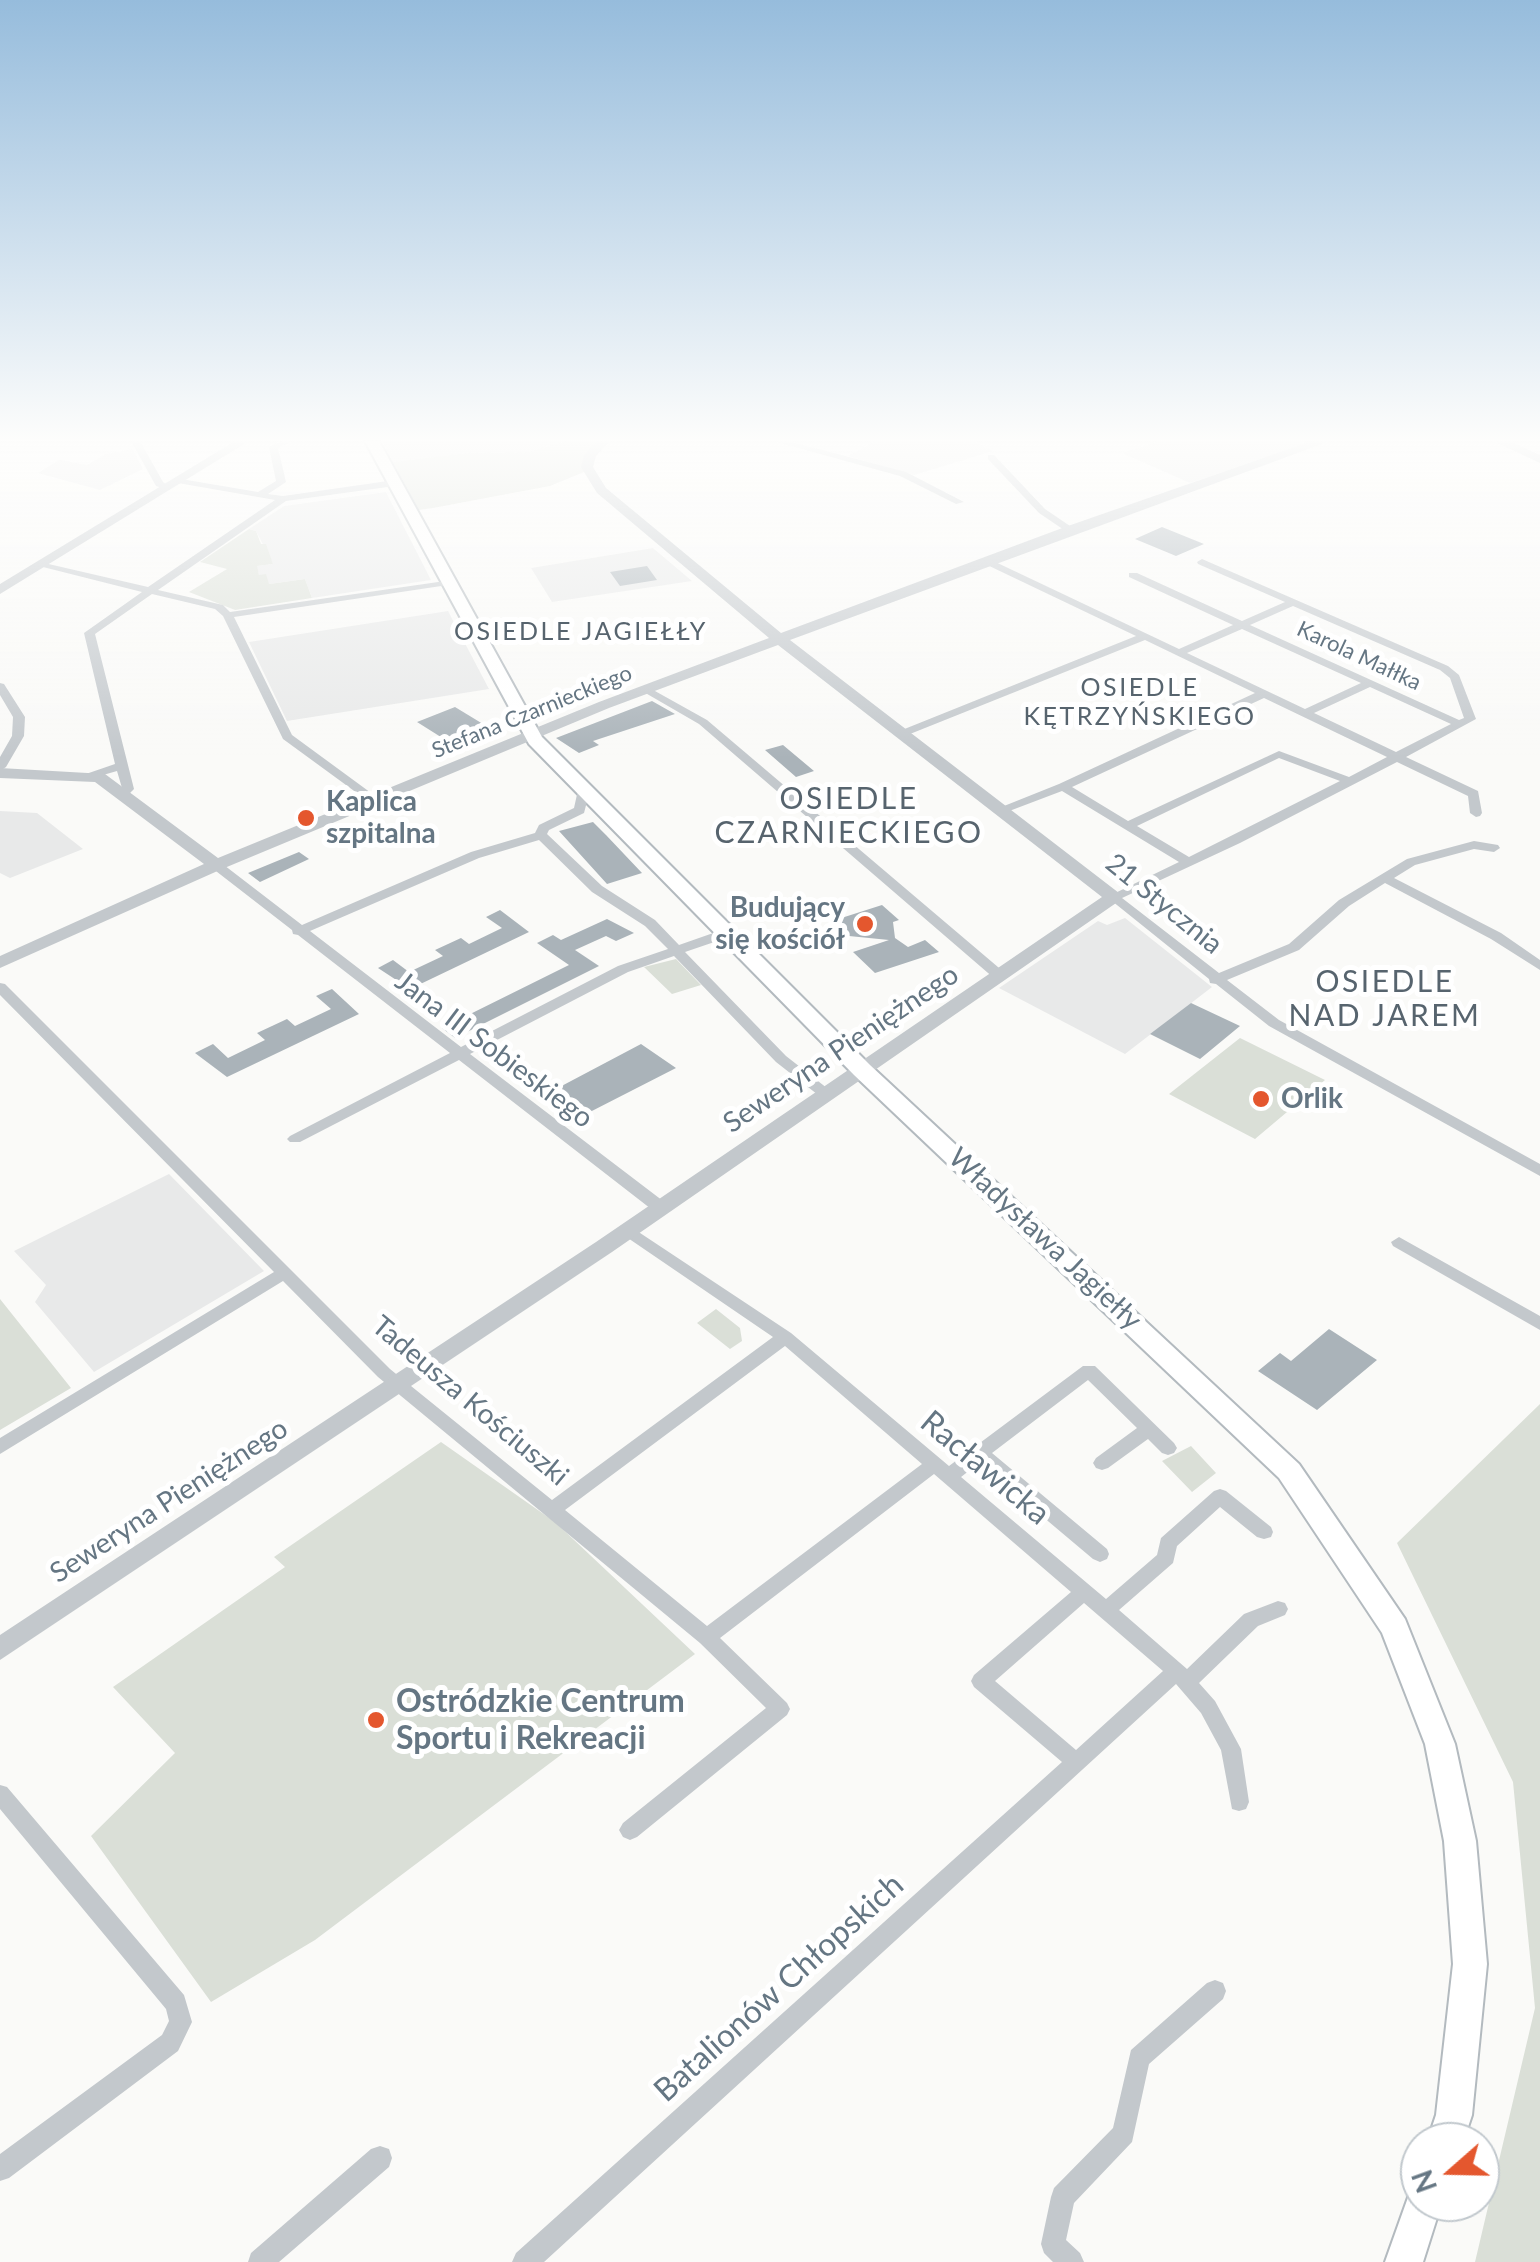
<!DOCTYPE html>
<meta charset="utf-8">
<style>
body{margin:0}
#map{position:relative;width:1540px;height:2262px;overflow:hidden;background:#fafaf8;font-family:Lato,sans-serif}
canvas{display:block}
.north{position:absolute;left:1400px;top:2122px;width:100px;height:100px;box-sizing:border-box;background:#fff;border:2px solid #c1c8cd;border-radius:50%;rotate:250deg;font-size:28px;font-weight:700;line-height:40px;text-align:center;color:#657683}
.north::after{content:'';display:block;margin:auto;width:35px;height:45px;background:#e4572e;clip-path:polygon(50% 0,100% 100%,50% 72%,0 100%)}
</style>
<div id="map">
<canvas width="1540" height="2262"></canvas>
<div class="north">N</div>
</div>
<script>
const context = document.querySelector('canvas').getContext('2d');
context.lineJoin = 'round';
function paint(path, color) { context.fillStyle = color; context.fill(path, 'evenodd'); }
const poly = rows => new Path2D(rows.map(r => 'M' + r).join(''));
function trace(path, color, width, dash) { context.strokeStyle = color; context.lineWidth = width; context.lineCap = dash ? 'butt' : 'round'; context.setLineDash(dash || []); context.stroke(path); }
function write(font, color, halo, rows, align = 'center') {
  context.font = font + ' Lato,sans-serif'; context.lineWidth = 10; context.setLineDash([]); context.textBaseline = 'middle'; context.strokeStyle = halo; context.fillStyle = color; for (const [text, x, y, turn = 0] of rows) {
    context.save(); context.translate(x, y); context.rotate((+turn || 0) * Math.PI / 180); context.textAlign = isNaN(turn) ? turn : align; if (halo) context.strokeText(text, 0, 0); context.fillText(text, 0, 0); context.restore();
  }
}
const built = poly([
 [382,441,567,441,527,452,468,453,393,462],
 [875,441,974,441,993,451,914,475,848,456],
 [1160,441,1300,441,1306,444,1190,483,1122,453],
 [133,449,143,469,100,490,38,473,59,460,87,465,106,454],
 [386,492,431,580,312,598,305,579,269,584,259,575,256,566,273,564,256,531,249,529,284,506],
 [653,548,692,581,552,602,531,568],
 [448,611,489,689,287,721,249,642],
 [0,811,37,813,83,849,10,878,0,873],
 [1125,918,1212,987,1125,1054,999,988,1098,921,1107,925],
 [169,1174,264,1271,94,1372,35,1302,46,1285,14,1251]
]);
const green = poly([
 [567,441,599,441,584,472,550,486,433,508,419,510,393,462,468,453,528,452],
 [249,529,256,531,261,544,266,544,273,564,257,566,259,575,266,574,269,584,305,579,312,598,235,610,189,592,227,569,200,562],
 [676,959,701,985,672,994,644,967],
 [1240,1038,1325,1080,1255,1139,1169,1094],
 [0,1299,71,1388,0,1430],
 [716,1309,740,1328,742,1341,730,1349,697,1323],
 [1540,1404,1540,2262,1475,2262,1535,2008,1513,1782,1397,1543],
 [441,1442,555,1522,695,1654,315,1940,211,2002,91,1836,175,1753,113,1687,285,1567,274,1557],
 [1191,1446,1216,1473,1192,1492,1162,1461]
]);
const building = poly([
 [1162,527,1204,544,1176,556,1135,539],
 [647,566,657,580,620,586,610,572],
 [652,701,675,714,593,741,599,745,579,753,556,738],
 [455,707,483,724,444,739,417,722],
 [783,745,814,771,796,777,765,750],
 [593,822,606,835,642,873,607,884,559,831],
 [299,852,309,859,260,882,248,873],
 [882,905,899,920,893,922,895,938,908,947,925,940,939,952,875,973,853,952,889,940,839,935,832,921],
 [500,910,529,932,410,989,378,968,393,960,409,972,443,956,435,950,461,938,469,944,502,928,486,917],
 [607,919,634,933,616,941,606,936,575,950,599,966,455,1038,442,1028,569,965,537,943,553,935,561,940],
 [332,989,359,1014,227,1077,195,1053,213,1044,228,1058,265,1040,257,1033,287,1019,295,1026,331,1009,316,996],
 [1191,1003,1240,1026,1200,1059,1150,1034],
 [641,1044,676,1068,586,1114,554,1090],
 [1329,1329,1377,1360,1317,1410,1258,1371,1280,1353,1291,1361]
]);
const minor = poly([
 [131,441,140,441,163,482,171,488,169,490,156,486,131,441],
 [281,441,293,441,278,448,286,482,268,494,283,496,395,480,400,483,395,486,286,501,158,590,223,605,230,612,452,580,453,582,448,585,234,617,292,735,382,801,380,804,372,804,283,739,223,616,215,609,152,594,95,634,134,789,127,796,119,796,117,793,122,788,117,771,89,779,83,775,115,764,84,633,142,592,35,565,40,562,148,587,275,500,178,483,175,482,175,478,258,492,276,481,269,447,281,441],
 [773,441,788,441,906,472,964,502,956,504,900,476,773,441],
 [988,455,994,455,1045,509,1073,528,1073,532,1067,532,1039,513,988,459,988,455],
 [987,558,1179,649,1233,625,1129,577,1129,573,1137,573,1242,621,1285,602,1198,564,1197,562,1202,559,1448,666,1459,675,1476,719,1406,757,1478,791,1482,813,1480,816,1476,817,1470,813,1468,796,1397,762,1240,843,1122,898,1219,973,1289,944,1339,900,1407,859,1474,841,1498,845,1500,848,1494,852,1474,849,1415,865,1394,878,1501,933,1540,960,1540,970,1491,939,1385,883,1349,906,1299,950,1227,980,1279,1020,1540,1164,1540,1176,1269,1026,1216,984,1210,983,1209,979,1107,897,1179,862,1062,791,1004,813,1000,814,994,810,1059,784,1255,693,1145,640,905,736,897,736,897,732,1136,636,983,563,983,559,987,558],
 [1293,606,1440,670,1450,678,1464,718,1459,720,1250,625,1293,606],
 [1242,629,1361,683,1305,709,1187,653,1242,629],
 [1370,687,1451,724,1396,752,1314,713,1370,687],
 [1264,698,1387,757,1349,777,1279,751,1128,821,1072,787,1264,698],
 [1279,758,1340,781,1189,857,1137,826,1279,758],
 [0,683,4,684,25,717,24,736,6,767,0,771,0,757,12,736,13,717,0,695,0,683],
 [646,686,707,720,1005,973,1007,976,1005,979,995,979,699,724,642,691,642,687,646,686],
 [584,786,590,790,584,813,549,830,547,834,602,886,655,920,679,945,719,931,729,931,731,934,729,937,685,952,786,1056,832,1092,834,1095,832,1098,822,1098,776,1062,674,956,628,972,470,1054,667,1204,669,1208,667,1212,655,1212,459,1060,300,1142,290,1142,287,1139,290,1136,450,1053,298,935,293,934,292,930,212,868,212,862,220,862,302,925,471,852,535,833,539,825,574,808,578,790,584,786],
 [539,840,592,892,645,926,668,949,618,966,461,1047,310,931,479,858,539,840],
 [0,983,5,984,390,1369,552,1500,773,1337,622,1234,620,1230,628,1225,791,1333,949,1466,1083,1366,1095,1366,1174,1443,1177,1448,1174,1453,1168,1455,1162,1453,1148,1439,1108,1468,1102,1470,1096,1468,1093,1463,1096,1458,1137,1428,1088,1380,992,1453,1107,1549,1109,1554,1107,1559,1100,1562,1093,1559,979,1463,961,1477,1106,1599,1157,1555,1161,1538,1214,1491,1220,1489,1226,1491,1271,1527,1273,1532,1271,1537,1264,1539,1257,1537,1220,1507,1177,1546,1173,1563,1119,1610,1187,1669,1244,1614,1278,1601,1285,1603,1288,1609,1285,1615,1258,1626,1199,1683,1215,1701,1241,1749,1249,1802,1246,1809,1239,1811,1232,1809,1221,1750,1201,1713,1176,1684,544,2262,512,2262,516,2253,1062,1762,974,1687,971,1681,974,1675,1071,1592,934,1474,720,1638,787,1703,790,1709,787,1715,637,1837,630,1840,623,1837,619,1830,623,1823,766,1708,700,1643,378,1377,283,1281,0,1454,0,1438,274,1272,0,995,0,983],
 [785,1346,922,1464,707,1626,565,1510,785,1346],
 [1084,1603,1163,1671,1076,1750,995,1681,1084,1603],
 [1399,1237,1540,1316,1540,1330,1393,1246,1391,1242,1399,1237],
 [0,1785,7,1787,184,1995,192,2022,178,2051,9,2178,0,2181,0,2154,162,2035,169,2021,166,2009,0,1809,0,1785],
 [1215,1980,1223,1983,1226,1991,1223,1999,1149,2064,1132,2142,1074,2203,1066,2240,1080,2253,1084,2262,1053,2262,1044,2253,1041,2244,1051,2197,1054,2188,1113,2128,1131,2050,1207,1983,1215,1980],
 [380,2146,389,2149,392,2158,389,2167,279,2262,248,2262,251,2253,371,2149,380,2146]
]);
const tertiary = poly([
 [235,441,249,441,0,594,0,584,235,441],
 [597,441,610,441,596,456,593,467,606,488,781,633,1065,527,1312,441,1330,441,790,640,1119,893,1122,897,1119,901,612,1252,0,1660,0,1635,596,1242,1102,897,778,645,609,708,222,869,0,968,0,956,204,864,95,782,0,778,0,768,105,774,218,858,599,702,769,638,597,493,581,467,584,455,597,441],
 [1493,441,1509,441,1540,455,1540,463,1493,441]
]);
const secondary = poly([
 [365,441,379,441,542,737,870,1065,1299,1464,1405,1619,1455,1744,1476,1841,1487,1964,1472,2115,1463,2142,1427,2142,1436,2115,1453,1964,1444,1841,1425,1744,1382,1633,1279,1478,854,1075,529,744,365,441],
 [1420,2185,1420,2202,1442,2202,1423,2262,1385,2262,1411,2189,1420,2185]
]);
const markers = [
 [306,818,10,"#e4572e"],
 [865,924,10,"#e4572e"],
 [1261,1099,10,"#e4572e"],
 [376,1720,10,"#e4572e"]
];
const farStreetnames = [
 ["Karola Małłka",1359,656,25],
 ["Stefana Czarnieckiego",532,712,-22]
];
const farNeighbourhoodnames = [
 ["OSIEDLE JAGIEŁŁY",581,632],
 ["OSIEDLE",1140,688],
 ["KĘTRZYŃSKIEGO",1140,717]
];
const poiNames = [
 ["Kaplica",326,802],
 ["szpitalna",326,834],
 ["Budujący",845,908,"right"],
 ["się kościół",845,940,"right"],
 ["Orlik",1281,1099]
];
const streetNames = [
 ["21 Stycznia",1164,904,39],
 ["Seweryna Pieniężnego",841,1049,-34],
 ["Jana III Sobieskiego",494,1050,37],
 ["Władysława Jagiełły",1045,1239,43],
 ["Tadeusza Kościuszki",470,1401,40],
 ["Seweryna Pieniężnego",169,1501,-33]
];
const neighbourhoodNames = [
 ["OSIEDLE",849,799],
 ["CZARNIECKIEGO",849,833],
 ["OSIEDLE",1385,982],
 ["NAD JAREM",1385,1016]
];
const nearStreetnames = [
 ["Racławicka",985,1468,40],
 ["Batalionów Chłopskich",779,1988,-42]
];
const nearPoinames = [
 ["Ostródzkie Centrum",396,1702],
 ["Sportu i Rekreacji",396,1739]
];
paint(built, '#e8e9e9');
paint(green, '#dadfd7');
paint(building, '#aab3b9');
trace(secondary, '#b3babf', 4);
paint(minor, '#c3c8cc');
paint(tertiary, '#c3c8cc');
paint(secondary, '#fff');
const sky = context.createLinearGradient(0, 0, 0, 758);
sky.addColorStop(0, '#96bcdc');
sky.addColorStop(0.58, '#fdfdfc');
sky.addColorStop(1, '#fdfdfc00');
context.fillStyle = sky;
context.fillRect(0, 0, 1540, 758);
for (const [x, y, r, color] of markers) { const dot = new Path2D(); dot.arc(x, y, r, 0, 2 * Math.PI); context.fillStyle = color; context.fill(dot); trace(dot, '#fff', 4); }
write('22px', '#657683', '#fff', farStreetnames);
context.letterSpacing = '2.5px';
write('25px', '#57646e', '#fff', farNeighbourhoodnames);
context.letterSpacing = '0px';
write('bold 28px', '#657683', '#fff', poiNames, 'left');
write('28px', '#657683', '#fff', streetNames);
context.letterSpacing = '2.5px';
write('30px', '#57646e', '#fff', neighbourhoodNames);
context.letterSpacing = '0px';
write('32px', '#657683', '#fff', nearStreetnames);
write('bold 32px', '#657683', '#fff', nearPoinames, 'left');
</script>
